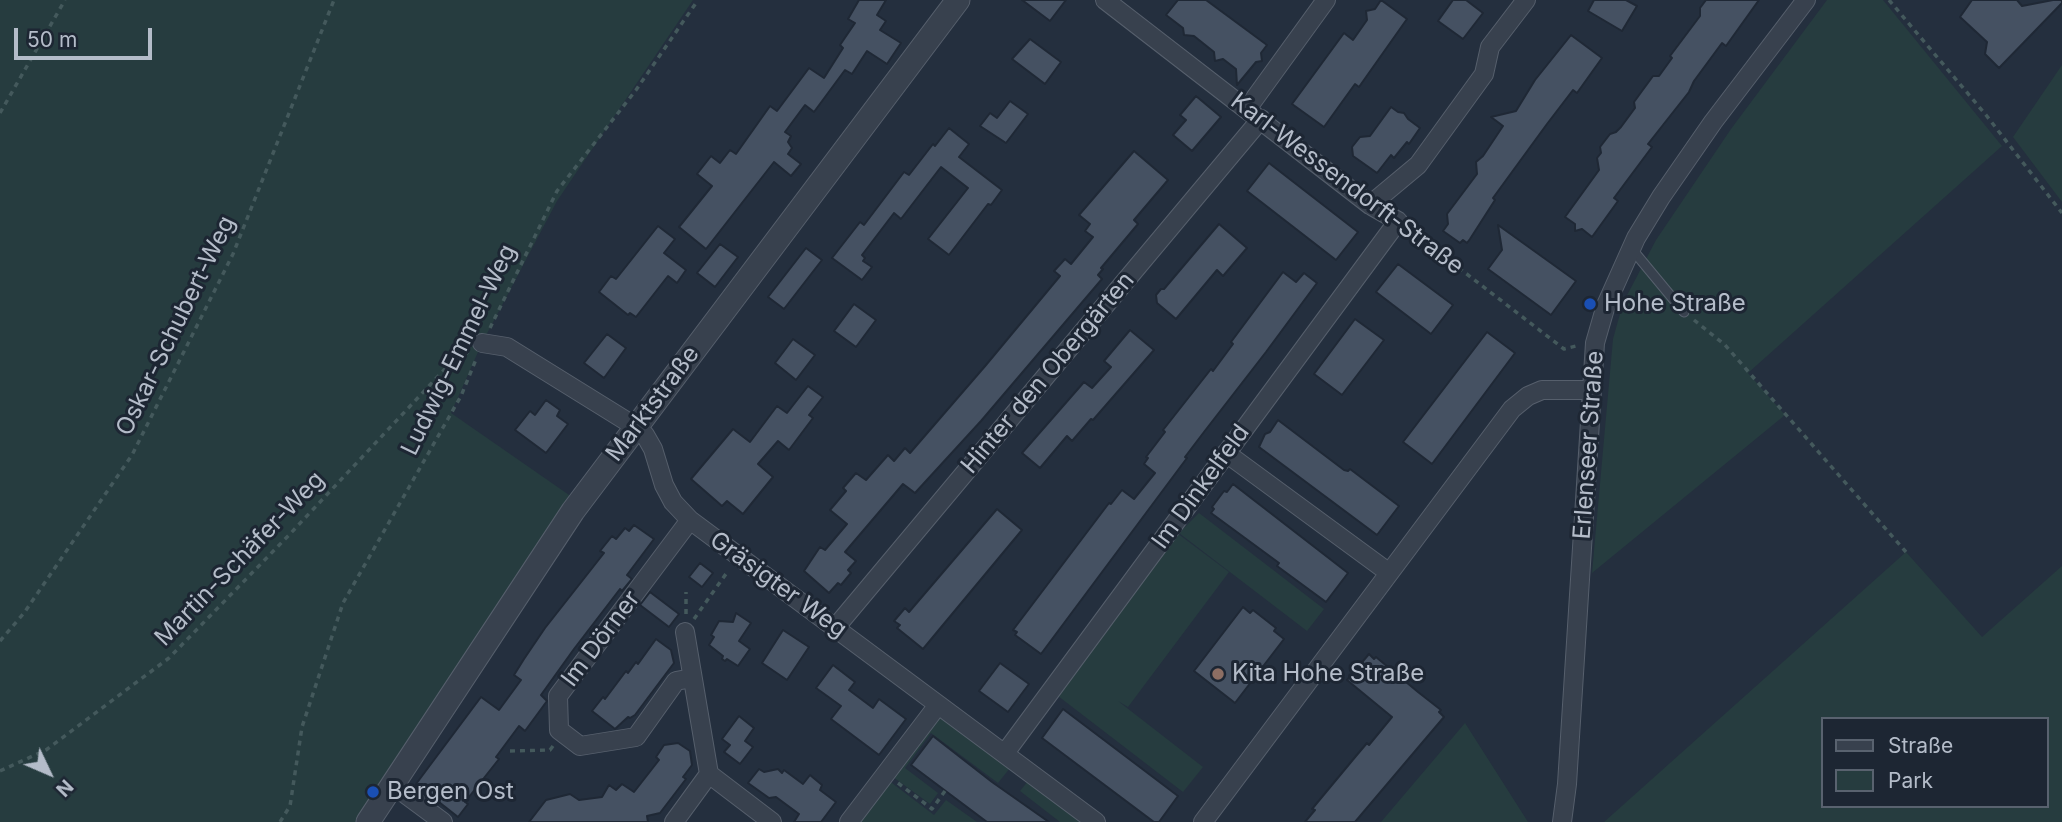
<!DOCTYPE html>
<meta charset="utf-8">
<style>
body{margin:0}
#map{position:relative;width:2062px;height:822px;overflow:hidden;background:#242f3e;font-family:Inter,sans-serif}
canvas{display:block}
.legend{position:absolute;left:1821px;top:717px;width:228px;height:91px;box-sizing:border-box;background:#1d2633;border:2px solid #59626f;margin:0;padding:9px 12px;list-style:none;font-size:21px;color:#b4bcc9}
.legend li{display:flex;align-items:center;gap:14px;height:35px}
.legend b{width:35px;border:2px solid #59626f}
.north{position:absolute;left:14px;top:738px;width:70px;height:70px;-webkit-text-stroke:5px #1d2633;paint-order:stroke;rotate:134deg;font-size:19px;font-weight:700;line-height:28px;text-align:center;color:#b4bcc9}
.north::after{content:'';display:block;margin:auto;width:24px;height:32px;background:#b4bcc9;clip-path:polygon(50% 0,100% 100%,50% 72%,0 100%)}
.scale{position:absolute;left:14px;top:28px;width:138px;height:32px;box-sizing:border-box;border:4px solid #b4bcc9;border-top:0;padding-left:9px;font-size:21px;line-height:24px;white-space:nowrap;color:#b4bcc9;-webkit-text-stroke:5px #1d2633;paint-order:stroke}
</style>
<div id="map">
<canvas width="2062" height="822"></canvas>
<ul class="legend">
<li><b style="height:9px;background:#38414e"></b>Straße</li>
<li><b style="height:19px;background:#263c3f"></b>Park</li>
</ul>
<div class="north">N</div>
<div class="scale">50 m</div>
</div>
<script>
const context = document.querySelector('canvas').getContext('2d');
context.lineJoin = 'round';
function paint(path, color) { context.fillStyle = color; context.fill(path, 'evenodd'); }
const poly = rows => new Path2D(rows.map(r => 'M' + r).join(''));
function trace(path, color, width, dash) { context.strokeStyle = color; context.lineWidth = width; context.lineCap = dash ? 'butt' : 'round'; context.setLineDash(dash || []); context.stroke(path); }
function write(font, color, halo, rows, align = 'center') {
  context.font = font + ' Inter,sans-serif'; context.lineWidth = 6; context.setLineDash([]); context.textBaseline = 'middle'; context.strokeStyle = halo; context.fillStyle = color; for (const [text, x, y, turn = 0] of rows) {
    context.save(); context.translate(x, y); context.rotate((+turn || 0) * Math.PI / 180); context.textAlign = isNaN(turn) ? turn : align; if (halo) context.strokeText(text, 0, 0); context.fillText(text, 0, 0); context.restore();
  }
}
const green = poly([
 [0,0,693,0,557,201,482,343,451,413,572,497,364,822,0,822],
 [1827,0,1883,0,2002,146,1748,373,1785,415,1592,573,1613,339,1623,303,1656,240,1731,129],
 [2062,65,2062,202,2013,137],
 [1199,513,1324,609,1307,631,1179,533],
 [1177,533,1229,572,1128,707,1118,701,1203,767,1183,792,1058,696],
 [1906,552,1982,637,2062,566,2062,822,1604,822],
 [1822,719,2046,719,2046,806,1822,806],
 [935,712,1010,768,998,783,931,733,905,768,938,793,930,804,889,774],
 [1465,723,1528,822,1381,822],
 [888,780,934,815,946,800,977,822,855,822],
 [1028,781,1082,822,1060,822,1020,791]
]);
const building = poly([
 [859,0,886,0,877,15,886,21,880,30,901,43,887,64,867,51,852,74,845,70,814,112,805,105,785,132,791,136,788,142,792,148,788,154,801,164,791,176,774,162,706,249,679,227,712,186,697,174,711,156,720,163,730,150,736,154,770,106,777,111,809,68,824,78,843,48,840,45,855,23,848,19,859,0],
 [1022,0,1066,0,1050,21,1022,0],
 [1178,0,1206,0,1267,45,1261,53,1262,61,1256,62,1237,85,1236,69,1223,59,1215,61,1214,52,1194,36,1184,35,1183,28,1166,15,1178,0],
 [1381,0,1407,19,1359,87,1355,84,1324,127,1292,104,1344,33,1353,40,1367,20,1366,11,1375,9,1381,0],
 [1453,0,1466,0,1483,13,1463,39,1438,21,1453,0],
 [1594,0,1626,0,1637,6,1622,31,1588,11,1594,0],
 [1706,0,1759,0,1726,46,1722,43,1694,81,1689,92,1648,144,1652,147,1614,198,1618,201,1592,237,1582,229,1575,231,1575,224,1565,217,1599,170,1597,158,1601,153,1600,147,1610,134,1616,132,1621,127,1635,108,1634,102,1642,91,1653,76,1659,76,1672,58,1670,56,1700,16,1700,8,1706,0],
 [1972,0,2017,0,2022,6,2053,0,2062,0,2062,3,1999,68,1985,54,1987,42,1960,17,1972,0],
 [1571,35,1602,58,1577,93,1573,90,1547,124,1493,198,1495,200,1470,239,1467,243,1463,240,1460,243,1443,231,1448,224,1447,214,1477,174,1476,162,1483,156,1503,126,1491,117,1516,111,1535,80,1571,35],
 [1030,39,1061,62,1045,84,1012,59,1030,39],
 [1196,96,1221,117,1192,151,1173,135,1186,120,1180,115,1196,96],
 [1010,101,1028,114,1006,143,980,126,990,113,997,118,1010,101],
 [1391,107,1398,112,1404,113,1408,119,1420,128,1409,144,1407,142,1394,158,1391,155,1377,173,1353,156,1352,147,1360,137,1370,136,1391,107],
 [949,128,969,144,959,157,1002,190,991,205,988,204,949,255,928,239,968,188,941,167,901,219,894,213,862,255,865,258,863,261,872,267,862,280,832,258,860,222,864,225,904,172,909,175,933,144,935,146,949,128],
 [1134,151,1168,180,1134,220,1138,224,1101,268,1103,269,1098,275,1102,279,981,421,915,493,903,484,845,552,856,561,848,570,851,573,841,585,838,583,829,593,804,571,820,547,825,550,847,524,830,510,846,491,843,488,856,473,866,480,888,455,894,461,905,448,910,453,986,365,1060,276,1054,271,1065,259,1071,264,1093,237,1085,231,1090,224,1079,215,1134,151],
 [1269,163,1358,232,1336,260,1247,191,1269,163],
 [1219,224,1247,248,1223,276,1217,270,1176,319,1157,303,1156,295,1161,289,1164,289,1219,224],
 [1498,225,1576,281,1551,315,1488,269,1502,250,1498,225],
 [658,226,675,239,664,253,686,270,677,283,668,276,636,317,630,313,628,315,599,292,611,276,616,279,658,226],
 [720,244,738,257,715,287,697,273,720,244],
 [806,248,822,260,784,309,768,297,806,248],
 [1398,264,1453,305,1431,334,1376,292,1398,264],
 [1283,272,1296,282,1304,273,1317,283,1266,352,1204,432,1185,457,1187,458,1041,654,1015,635,1017,632,1013,630,1109,503,1111,504,1122,490,1134,499,1155,473,1144,464,1148,458,1146,457,1165,432,1163,430,1211,369,1213,371,1233,344,1231,342,1283,272],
 [854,304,876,320,856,347,834,331,854,304],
 [1355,319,1384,340,1342,395,1314,374,1355,319],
 [1130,330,1154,350,1093,420,1091,419,1072,441,1067,436,1040,468,1022,453,1084,382,1092,388,1111,367,1104,361,1130,330],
 [1487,332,1515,353,1432,464,1403,442,1487,332],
 [607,334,626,348,604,378,584,363,607,334],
 [793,339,815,355,796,380,775,363,793,339],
 [808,386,823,397,809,415,813,418,789,450,778,441,758,464,773,477,743,514,727,501,722,506,691,479,733,429,750,442,777,406,787,413,808,386],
 [546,400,560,410,557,416,568,424,546,453,515,430,530,411,535,415,546,400],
 [1278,420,1344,470,1348,471,1350,469,1399,506,1377,535,1259,447,1265,434,1270,432,1278,420],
 [1233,484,1348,573,1326,602,1277,566,1279,563,1211,513,1214,509,1212,507,1224,491,1227,492,1233,484],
 [997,509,1022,530,923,649,897,628,900,625,894,621,905,608,909,612,997,509],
 [634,525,654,539,627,575,632,579,622,591,620,589,574,649,541,695,547,701,525,731,519,726,496,757,499,759,465,802,468,804,458,817,416,784,481,697,499,710,521,680,514,675,524,659,545,628,604,553,600,551,612,536,616,539,625,528,629,531,634,525],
 [700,563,713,573,702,587,689,577,700,563],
 [650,592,679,614,669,627,640,605,650,592],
 [1243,607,1250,613,1253,610,1276,628,1274,631,1284,639,1235,703,1194,671,1243,607],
 [736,613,751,623,739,641,750,649,738,666,727,659,725,661,722,659,723,656,709,645,714,637,711,635,719,621,733,622,736,613],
 [783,630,809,647,787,680,762,663,783,630],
 [656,639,671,650,674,663,635,715,630,718,628,717,615,729,592,711,603,697,605,699,626,671,628,673,636,662,638,664,656,639],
 [1369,654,1374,659,1376,657,1418,692,1441,710,1439,712,1444,717,1355,822,1305,822,1315,810,1312,809,1356,756,1367,743,1369,745,1392,717,1347,680,1369,654],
 [1000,663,1029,684,1008,712,979,691,1000,663],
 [833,665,855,682,849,690,873,708,879,699,906,719,879,755,831,719,841,706,816,688,833,665],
 [1063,709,1178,796,1159,822,1154,822,1042,738,1063,709],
 [739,716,754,728,745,741,753,747,740,764,724,752,730,745,722,739,739,716],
 [933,736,992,782,1049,822,987,822,911,765,933,736],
 [678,743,690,751,692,765,683,777,686,779,660,813,647,816,648,822,529,822,546,800,570,794,579,800,602,797,609,785,616,790,622,784,634,792,659,760,656,757,664,745,678,743],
 [759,769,764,772,778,769,782,773,784,770,803,784,810,775,822,785,820,790,836,802,821,822,794,822,799,814,776,797,769,798,748,783,759,769]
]);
const path = poly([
 [1889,0,1986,115,2062,213],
 [0,113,65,0],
 [1411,231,1564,349,1576,346],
 [1694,320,1725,345,1906,552],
 [490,328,557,191,636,90,698,0],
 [686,614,686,592],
 [694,619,728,571],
 [0,641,24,613,132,455,233,254,334,0],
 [510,751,550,750,553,746],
 [0,771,46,750,169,658,289,535,444,370,468,352],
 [898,783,932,809,945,791],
 [280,822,290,806,302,727,343,603,461,396,477,357]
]);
const service = poly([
 [1631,248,1684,312]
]);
const minor = poly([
 [1247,109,1326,0],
 [1370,205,1418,165,1484,74,1490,47,1526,0],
 [482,343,507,347,636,427,645,435,653,449,664,485,673,502,690,520,1096,822],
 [1226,453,1388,572],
 [690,520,558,696,559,730,580,746,636,737,676,681,692,678],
 [835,628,1261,119],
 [1005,753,1398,221,1370,205,1105,0],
 [709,774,772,822],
 [393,785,443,822],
 [674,822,709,774,685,632],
 [849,822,938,705],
 [1203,822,1512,409,1528,396,1542,390,1592,390],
 [1562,822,1567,784,1595,343,1606,305,1636,238,1661,197,1713,122,1806,0]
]);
const tertiary = poly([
 [368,822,573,511,958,0]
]);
const markers = [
 [1590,304,7,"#1a4fb4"],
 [1218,674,7,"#8d6e63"],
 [373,792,7,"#1a4fb4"]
];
const streetNames = [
 ["Karl-Wessendorft-Straße",1347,184,37],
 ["Oskar-Schubert-Weg",176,326,-64],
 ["Ludwig-Emmel-Weg",459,350,-64],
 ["Hinter den Obergärten",1048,373,-50],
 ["Marktstraße",653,404,-53],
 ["Erlenseer Straße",1589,445,-86],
 ["Im Dinkelfeld",1201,487,-54],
 ["Martin-Schäfer-Weg",240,559,-46],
 ["Gräsigter Weg",778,585,36],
 ["Im Dörner",601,639,-53]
];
const poiNames = [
 ["Hohe Straße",1604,304],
 ["Kita Hohe Straße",1232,674],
 ["Bergen Ost",387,792]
];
paint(green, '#263c3f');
paint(building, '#455162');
trace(building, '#1f2835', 2);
trace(service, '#565f6c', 11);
trace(minor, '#565f6c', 20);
trace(tertiary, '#565f6c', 25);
trace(path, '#44595c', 3.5, [5, 5]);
trace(service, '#38414e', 9);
trace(minor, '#38414e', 18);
trace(tertiary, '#38414e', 23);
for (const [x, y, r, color] of markers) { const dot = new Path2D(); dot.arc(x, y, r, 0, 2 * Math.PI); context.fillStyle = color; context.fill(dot); trace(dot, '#1d2633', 2.5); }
write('24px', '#b4bcc9', '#1d2633', streetNames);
write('24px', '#b4bcc9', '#1d2633', poiNames, 'left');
</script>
